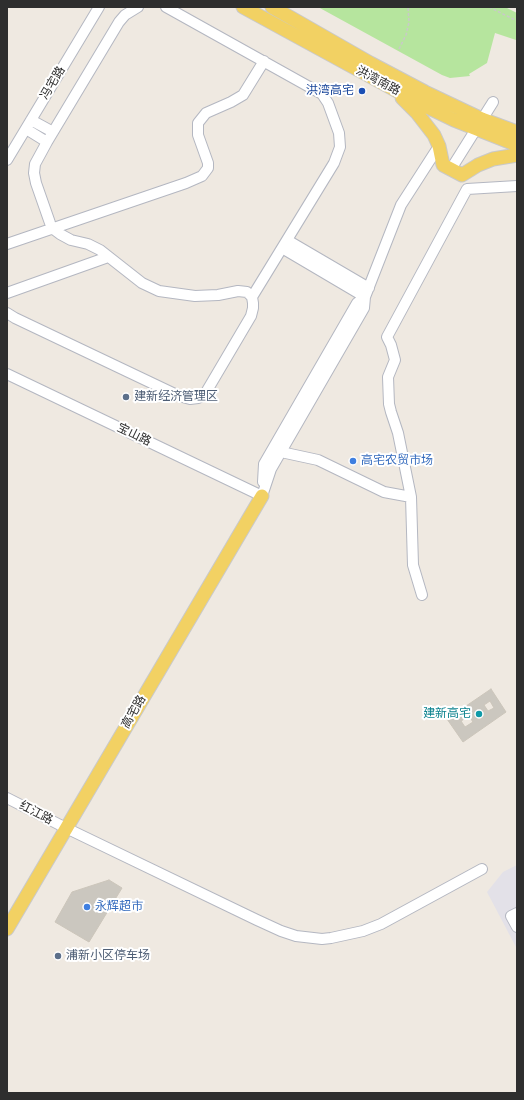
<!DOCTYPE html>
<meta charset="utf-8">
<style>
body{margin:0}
#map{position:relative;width:524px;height:1100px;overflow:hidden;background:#efe9e1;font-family:Arial,sans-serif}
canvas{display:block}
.frame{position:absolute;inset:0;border:8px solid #2e2e2e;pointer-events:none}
</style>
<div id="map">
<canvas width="524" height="1100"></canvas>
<div class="frame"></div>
</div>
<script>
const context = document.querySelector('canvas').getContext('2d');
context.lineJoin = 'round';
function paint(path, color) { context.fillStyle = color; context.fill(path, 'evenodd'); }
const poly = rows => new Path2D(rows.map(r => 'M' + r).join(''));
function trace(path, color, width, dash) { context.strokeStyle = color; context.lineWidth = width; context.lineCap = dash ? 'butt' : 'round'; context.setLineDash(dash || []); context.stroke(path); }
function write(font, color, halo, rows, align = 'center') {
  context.font = font + ' Arial,"Noto Sans SC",sans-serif'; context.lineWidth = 4; context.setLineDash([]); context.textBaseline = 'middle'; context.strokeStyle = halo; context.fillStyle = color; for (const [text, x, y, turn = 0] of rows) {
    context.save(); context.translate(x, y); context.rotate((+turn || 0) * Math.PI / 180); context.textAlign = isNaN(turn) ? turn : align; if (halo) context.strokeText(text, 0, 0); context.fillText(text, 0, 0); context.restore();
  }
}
const industrial = poly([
 [517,865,517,949,487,892,503,872]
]);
const green = poly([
 [318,7,505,7,517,13,517,53,516,40,495,33,487,63,469,74,470,76,450,78,442,75]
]);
const building = poly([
 [491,689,506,712,463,742,447,719,491,689],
 [490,701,494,708,488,711,484,705,490,701],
 [469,716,473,722,465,727,461,721,469,716],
 [109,880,122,888,89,942,55,922,72,892,109,880]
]);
const path = poly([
 [489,7,517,21],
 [399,49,406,35,409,22,408,7]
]);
const minor = poly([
 [166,7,322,94,328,103,339,133,340,147,334,163,252,297],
 [31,120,53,132],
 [26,129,47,142],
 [7,160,99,7],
 [451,169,493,102],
 [287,240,369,288],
 [7,244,186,183,202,176,208,168,208,163,198,135,198,123,206,113,231,102,243,95,264,61],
 [282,248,365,297],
 [7,293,108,257],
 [7,313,15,318,179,396,190,399,198,398,205,394,251,316,253,308,253,303,252,297,247,292,238,291,218,295,195,296,159,291,142,283,100,250,88,244,71,240,60,234,52,228,50,223,36,183,34,173,35,164,47,142,119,22,125,15,138,7],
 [7,374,262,496],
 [281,452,318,460,384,492,411,497],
 [263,482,264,464,357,303,365,297],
 [262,496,271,469,364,308,365,297,401,205,439,146],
 [422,595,413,565,411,497,398,433,391,412,389,404,388,377,395,360,391,345,387,337,467,189,517,186],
 [7,798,66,828,257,920,281,931,296,936,322,939,331,938,363,931,381,924,482,869],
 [517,913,511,916,517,927]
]);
const major = poly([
 [243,7,421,104,454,120,517,145],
 [272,7,370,63,425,92,482,119,517,132],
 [402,98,417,113,434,135,439,146,443,165,462,175,478,165,493,159,517,155],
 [7,929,262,496]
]);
const markers = [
 [362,91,4,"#1a4fb4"],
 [126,397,4,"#5c6f8a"],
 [353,461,4,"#3f7fe0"],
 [479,714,4,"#0f9aa8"],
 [87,907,4,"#3f7fe0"],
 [58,956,4,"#5c6f8a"]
];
const streetNames = [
 ["洪湾南路",378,81,28],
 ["冯宅路",53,83,-59],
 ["宝山路",134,435,26],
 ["高宅路",134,712,-60],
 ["红江路",36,813,27]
];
const transitNames = [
 ["洪湾高宅",354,91]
];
const serviceNames = [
 ["建新经济管理区",134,397],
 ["浦新小区停车场",66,956]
];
const shopNames = [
 ["高宅农贸市场",361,461],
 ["永辉超市",95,907]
];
const cultureNames = [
 ["建新高宅",471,714]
];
paint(industrial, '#e3e1e8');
paint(green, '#b6e59e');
paint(building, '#cbc7bf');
trace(building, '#cbc5ba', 1);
trace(minor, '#b4b7c1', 12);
trace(major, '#c9c9c9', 15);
trace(path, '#c9c9c9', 1.5, [3, 2]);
trace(minor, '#fff', 10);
trace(major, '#f2d163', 13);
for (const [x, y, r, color] of markers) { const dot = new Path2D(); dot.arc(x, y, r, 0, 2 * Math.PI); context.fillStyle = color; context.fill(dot); trace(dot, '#fff', 1.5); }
write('12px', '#2e2e2e', '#fff', streetNames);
write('12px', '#164399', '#fff', transitNames, 'right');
write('12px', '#4e5e75', '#fff', serviceNames, 'left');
write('12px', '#366cbe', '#fff', shopNames, 'left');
write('12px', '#0d838f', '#fff', cultureNames, 'right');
</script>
